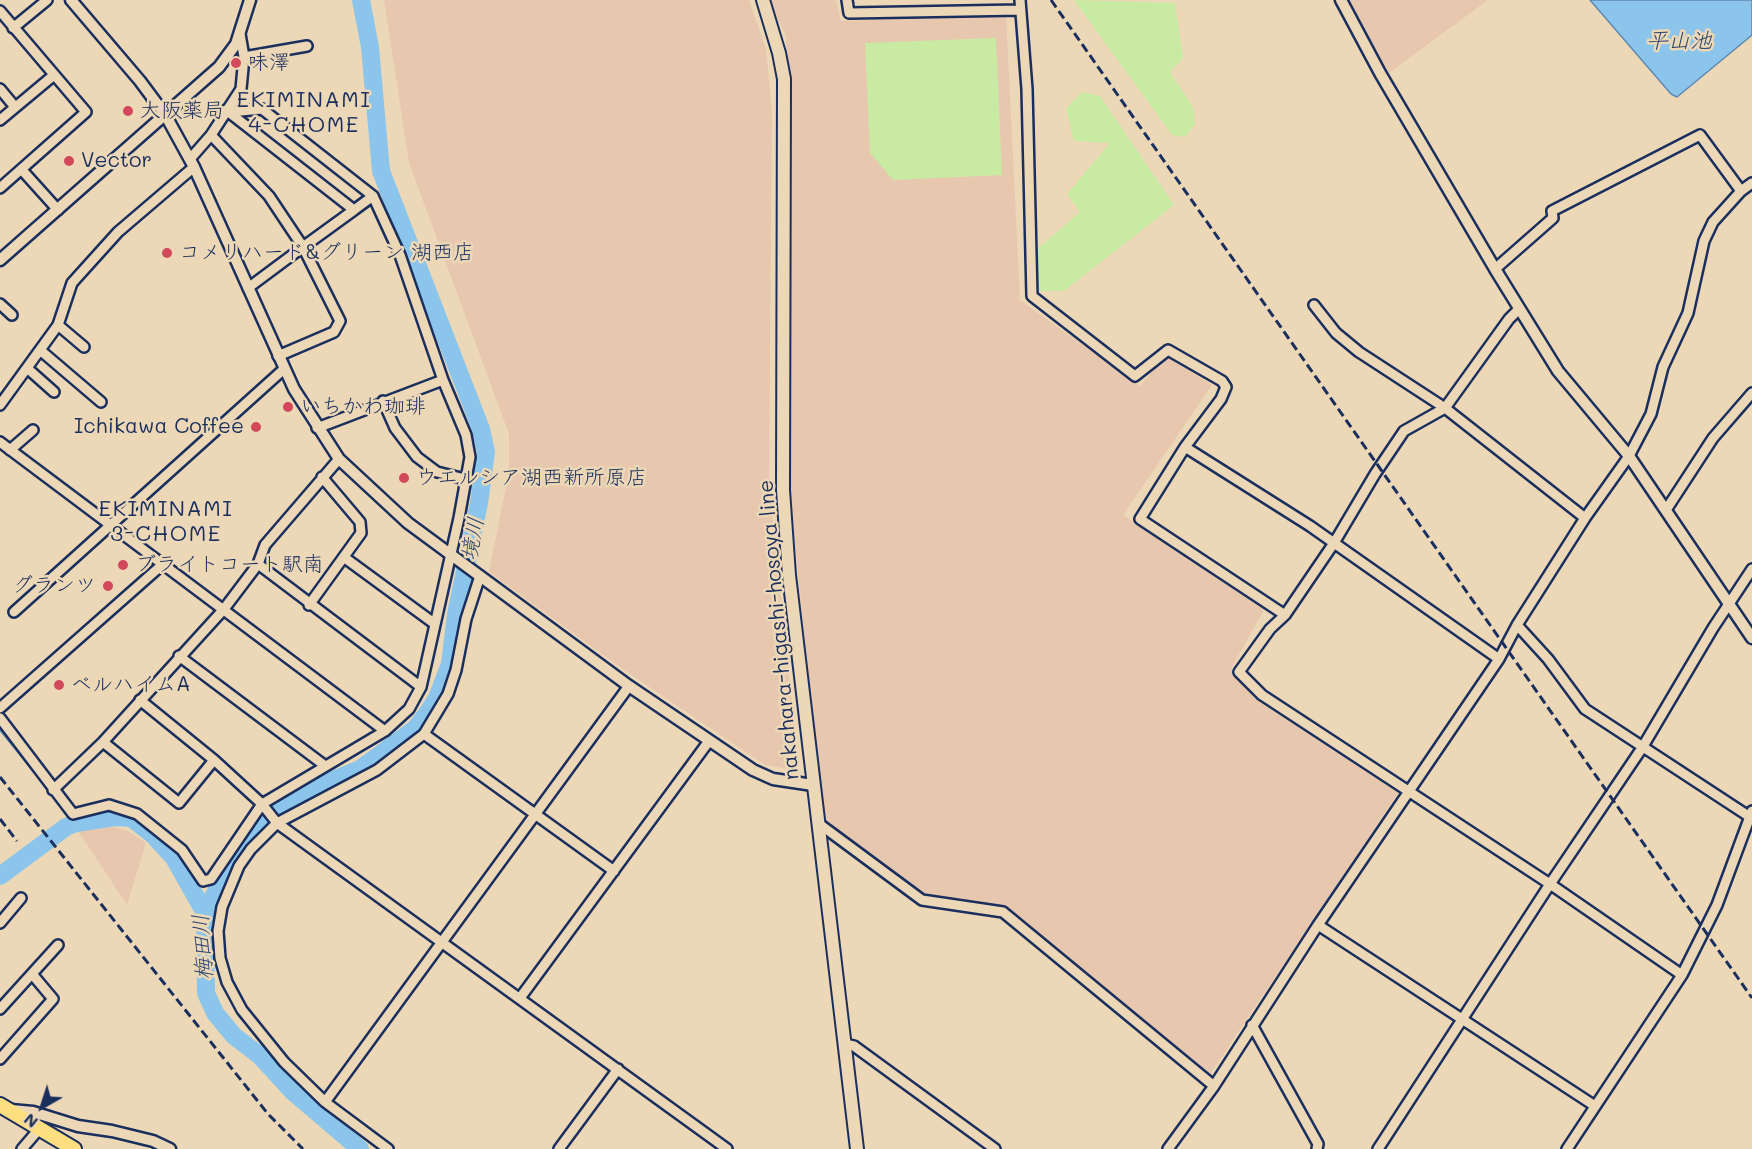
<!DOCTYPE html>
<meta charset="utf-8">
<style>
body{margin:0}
#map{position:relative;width:1752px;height:1149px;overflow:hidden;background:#ecd8b6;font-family:Mali,sans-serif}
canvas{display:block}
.north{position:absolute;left:12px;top:1077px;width:60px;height:60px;-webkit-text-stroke:4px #ecd8b6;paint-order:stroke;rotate:219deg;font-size:16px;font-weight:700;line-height:24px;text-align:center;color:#1b2f5e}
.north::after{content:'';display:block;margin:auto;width:21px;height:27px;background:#1b2f5e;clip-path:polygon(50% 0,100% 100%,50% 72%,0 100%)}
</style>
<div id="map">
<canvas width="1752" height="1149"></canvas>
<div class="north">N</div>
</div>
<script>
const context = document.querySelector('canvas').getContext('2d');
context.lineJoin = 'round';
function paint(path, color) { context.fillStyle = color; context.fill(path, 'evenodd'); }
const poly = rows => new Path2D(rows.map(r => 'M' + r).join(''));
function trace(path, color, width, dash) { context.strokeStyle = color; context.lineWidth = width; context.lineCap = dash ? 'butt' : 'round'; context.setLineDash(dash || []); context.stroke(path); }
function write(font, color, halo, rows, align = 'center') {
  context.font = font + ' Mali,"Klee One",sans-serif'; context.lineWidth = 5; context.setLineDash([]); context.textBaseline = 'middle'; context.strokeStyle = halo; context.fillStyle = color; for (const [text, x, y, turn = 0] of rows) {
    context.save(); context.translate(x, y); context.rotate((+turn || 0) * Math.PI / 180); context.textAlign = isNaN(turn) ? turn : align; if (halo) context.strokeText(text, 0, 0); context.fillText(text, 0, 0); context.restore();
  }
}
const built = poly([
 [384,0,749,0,766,49,772,112,769,484,798,762,794,770,765,765,621,668,489,572,509,472,509,434,409,163],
 [768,0,836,0,841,21,1006,14,1020,300,1140,386,1167,354,1212,385,1123,515,1264,610,1231,669,1256,700,1398,793,1209,1076,1205,1076,1003,909,925,893,823,820,789,484,786,36],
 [1347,0,1488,0,1389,73],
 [103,824,128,831,146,843,127,905,78,831]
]);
const green = poly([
 [1074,0,1175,3,1183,58,1170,72,1193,107,1195,124,1185,137,1172,135],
 [996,38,1002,175,893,180,870,153,865,43],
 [1082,92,1100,96,1174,205,1064,291,1039,291,1036,250,1080,212,1067,194,1110,143,1074,141,1066,109]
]);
const water = poly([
 [1590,0,1752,0,1752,35,1677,97,1671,94,1590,0]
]);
const stream = poly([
 [0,729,46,786],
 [71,817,76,823]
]);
const river = poly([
 [0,876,66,827,76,823,115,817,131,818,153,835,174,858,205,913,206,993,215,1013,234,1036,259,1055,293,1092,360,1149],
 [205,913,235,855,267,819,323,784,360,769,416,728,428,712,437,698,450,664,456,614,479,503,486,452,481,429,381,171,370,47,361,0]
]);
const minor = poly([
 [847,0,849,13,1020,10],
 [1020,0,1027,89,1032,296,1135,376,1168,350,1222,381,1226,387,1221,399,1185,447,1140,519,1285,615],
 [0,11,86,112,0,188],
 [13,28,47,0],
 [244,57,307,46],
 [0,89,15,107],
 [226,110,354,210,373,196,400,255,443,380,317,428],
 [230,112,262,109,373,196],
 [0,120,54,75],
 [211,135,269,196,303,247,248,288],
 [190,159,211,135,241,89,244,57,240,34],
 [22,170,58,210],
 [1495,269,1553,218,1552,211,1700,135,1741,191],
 [0,304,12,315],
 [1314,305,1336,333,1359,352,1445,408,1585,518],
 [1519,309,1509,319,1445,408,1404,431,1375,474,1334,543,1285,615,1270,629,1239,672,1262,695,1550,884,1682,975],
 [58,325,84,347],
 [40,350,101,402],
 [278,356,334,332,340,321,303,247,354,210],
 [27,368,54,392],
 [383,401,395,428,417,457,437,472,465,479],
 [0,405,58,325,72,283,118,232,194,167],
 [0,442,385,731],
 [1185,447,1310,526,1499,659],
 [10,450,33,430],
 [1666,510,1713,438,1752,393],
 [345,558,435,624],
 [258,564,421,687],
 [309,605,361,533,360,522,322,477],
 [14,612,284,369],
 [1517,625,1548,659,1585,709,1750,817],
 [179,656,324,765],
 [140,700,214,760,262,804,277,823,727,1149],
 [0,708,163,564],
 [0,718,73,814,109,805,137,814,182,850,203,881,211,879,262,804,385,731,409,709,421,687,459,518,470,457,466,435,443,380],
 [424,734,614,871],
 [103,742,179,803,214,760],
 [53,790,103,742,224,609,258,564,265,545,339,459],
 [818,823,922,900,1003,912,1214,1086],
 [0,923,21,898],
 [1318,925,1595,1106],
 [520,998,709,741],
 [0,1009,58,945],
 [1252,1025,1318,1144,1317,1149],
 [845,1044,854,1046,995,1149],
 [0,1059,53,999,32,974],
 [325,1102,284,1062,242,1010,227,982,220,958,218,931,222,907,239,866,251,849,277,823,377,770,424,734,448,694,456,670,466,619,480,576],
 [22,1149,40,1128],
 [388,1149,325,1102,629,686],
 [559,1149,618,1069],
 [1168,1149,1214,1086,1318,925,1499,659,1517,625,1585,518,1629,456,1651,414,1663,367,1688,313,1704,241,1713,222,1741,191,1752,183],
 [1378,1149,1550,884,1642,748,1713,628,1752,569],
 [1567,1149,1682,975,1717,905,1752,811]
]);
const tertiary = poly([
 [71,0,140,81,166,116,194,167,294,389,339,459,408,523,629,686,753,770,773,779,813,785],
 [1341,0,1380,73,1495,269,1558,371,1629,456,1752,638],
 [0,260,219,67,236,44,250,0],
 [11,1110,33,1112,78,1126,112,1131,153,1141,170,1149]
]);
const secondary = poly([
 [763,0,779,53,784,79,783,490,789,575,857,1149]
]);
const primary = poly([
 [0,1105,74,1149]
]);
const rail = poly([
 [1051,0,1752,998],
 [0,777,268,1114,303,1149],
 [0,819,17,841]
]);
const markers = [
 [236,63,6,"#d1495b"],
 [128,111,6,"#d1495b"],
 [69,161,6,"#d1495b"],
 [167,253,6,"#d1495b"],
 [288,407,6,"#d1495b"],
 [256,427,6,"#d1495b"],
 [404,478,6,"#d1495b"],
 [123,565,6,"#d1495b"],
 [108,586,6,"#d1495b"],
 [59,685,6,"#d1495b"]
];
const poiNames = [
 ["味澤",248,63],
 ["大阪薬局",140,111],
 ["Vector",81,161],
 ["コメリハード&グリーン 湖西店",179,253],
 ["いちかわ珈琲",300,407],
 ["Ichikawa Coffee",244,427,"right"],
 ["ウエルシア湖西新所原店",416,478],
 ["ブライトコート駅南",135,565],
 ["グランツ",96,586,"right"],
 ["ベルハイムA",71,685]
];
const streetNames = [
 ["nakahara-higashi-hosoya line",779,630,-95]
];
const waterNames = [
 ["平山池",1679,41],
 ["境川",473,539,-80],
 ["梅田川",203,947,-94]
];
const neighbourhoodNames = [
 ["EKIMINAMI",304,100],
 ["4-CHOME",304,125],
 ["EKIMINAMI",166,509],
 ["3-CHOME",166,534]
];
paint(built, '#e7c8af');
paint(green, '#c9eaa2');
paint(water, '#8cc5eb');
trace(water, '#5f89b3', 1.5);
trace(stream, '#5f89b3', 3);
trace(river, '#8cc5eb', 18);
trace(minor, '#1b2f5e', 14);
trace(tertiary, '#1b2f5e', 15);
trace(secondary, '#1b2f5e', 16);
trace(primary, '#1b2f5e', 18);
trace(minor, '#ecd8b6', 9);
trace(tertiary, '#ecd8b6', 10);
trace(secondary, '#ecd8b6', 12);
trace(primary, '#fddf80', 14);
trace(rail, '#1b2f5e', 3, [9, 4.5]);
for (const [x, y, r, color] of markers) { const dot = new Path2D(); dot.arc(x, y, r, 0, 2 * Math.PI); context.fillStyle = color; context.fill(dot); trace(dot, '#ecd8b6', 2); }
write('21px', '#1b2f5e', '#ecd8b6', poiNames, 'left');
write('21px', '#1b2f5e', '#ecd8b6', streetNames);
write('italic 22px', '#2c4673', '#ecd8b6', waterNames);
context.letterSpacing = '1.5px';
write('22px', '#1b2f5e', '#ecd8b6', neighbourhoodNames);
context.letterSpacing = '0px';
</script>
